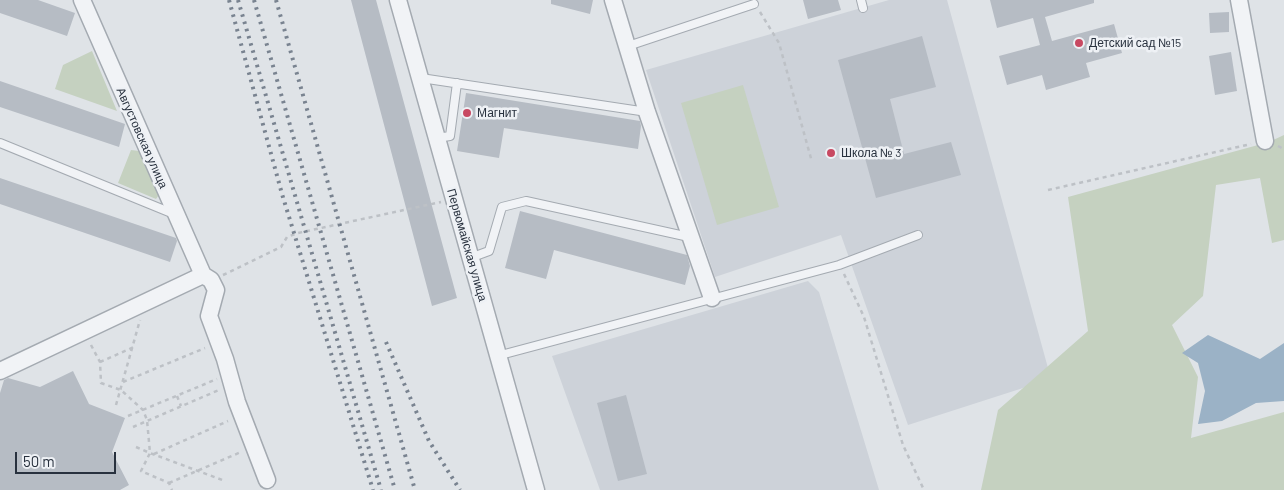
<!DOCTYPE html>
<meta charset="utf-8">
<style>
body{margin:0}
#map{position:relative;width:1284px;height:490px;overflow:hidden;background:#dfe3e7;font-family:Barlow,sans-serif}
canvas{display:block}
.scale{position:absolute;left:15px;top:452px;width:101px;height:22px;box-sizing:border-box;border:2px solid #28313e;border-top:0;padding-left:6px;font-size:15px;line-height:18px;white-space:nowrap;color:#28313e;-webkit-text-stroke:4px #eef1f5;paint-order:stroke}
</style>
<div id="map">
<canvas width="1284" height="490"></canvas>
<div class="scale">50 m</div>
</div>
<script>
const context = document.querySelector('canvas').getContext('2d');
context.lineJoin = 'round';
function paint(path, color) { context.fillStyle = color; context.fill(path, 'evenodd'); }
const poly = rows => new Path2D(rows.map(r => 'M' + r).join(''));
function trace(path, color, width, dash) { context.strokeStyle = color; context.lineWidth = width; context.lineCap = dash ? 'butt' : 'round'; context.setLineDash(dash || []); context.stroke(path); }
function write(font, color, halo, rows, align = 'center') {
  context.font = font + ' Barlow,sans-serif'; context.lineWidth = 5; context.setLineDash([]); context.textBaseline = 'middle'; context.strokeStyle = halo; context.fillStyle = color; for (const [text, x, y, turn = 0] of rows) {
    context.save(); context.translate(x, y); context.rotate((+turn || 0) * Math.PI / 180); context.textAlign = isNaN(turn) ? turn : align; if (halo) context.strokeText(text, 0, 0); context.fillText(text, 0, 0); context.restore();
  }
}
const built = poly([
 [889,0,947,0,1051,379,908,425,841,235,715,277,646,70],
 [808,281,819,292,879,490,600,490,552,356]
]);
const green = poly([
 [92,51,117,111,55,89,63,65],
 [743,85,779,207,717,225,681,103],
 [1284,135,1284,240,1272,243,1260,178,1216,185,1203,296,1172,325,1198,377,1191,438,1284,412,1284,490,981,490,998,410,1088,331,1068,197,1269,142],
 [131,150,139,151,159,195,156,199,118,183]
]);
const water = poly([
 [1208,335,1260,359,1284,343,1284,401,1256,403,1222,421,1198,424,1205,391,1198,363,1182,353]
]);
const building = poly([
 [0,0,38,0,75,13,67,36,0,13],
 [351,0,376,0,457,298,432,306],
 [551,0,593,0,590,14,551,4],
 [803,0,838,0,841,10,808,19],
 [990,0,1094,0,1094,3,1045,17,1052,41,1114,24,1122,53,1086,63,1090,77,1046,90,1042,75,1007,85,999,56,1040,45,1033,18,997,28],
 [1229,12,1229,32,1210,33,1209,13],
 [922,36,936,87,890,99,904,154,951,142,961,175,876,198,838,60],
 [1231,52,1237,91,1215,95,1209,56],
 [0,81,125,124,119,147,0,107],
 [466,93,640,121,641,126,638,149,504,128,499,158,457,151],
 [0,178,176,238,177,241,170,262,0,204],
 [520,211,687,255,690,266,685,285,554,250,546,279,505,268],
 [73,371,89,404,125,418,112,452,129,485,120,490,0,490,0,393,4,380,8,378,40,387],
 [626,395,647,474,618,481,597,403]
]);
const path = poly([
 [760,12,779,43,812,162],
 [1278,146,1284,149],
 [1048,190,1251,144],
 [844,274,864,317,903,445,924,490],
 [223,275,281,247,287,237,298,233,441,202],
 [91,345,100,362,101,383,121,390,143,410,147,420,150,453,225,481],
 [100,362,134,347],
 [123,382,205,348],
 [177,396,181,406],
 [116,405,140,320],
 [128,416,217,379],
 [133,427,219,390],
 [136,447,150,453,141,471,169,483,172,490],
 [154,454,228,421],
 [169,483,241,452]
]);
const service = poly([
 [861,0,863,8],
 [628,46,754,4],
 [421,78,647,112],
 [437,138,450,136,457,83],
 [0,143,174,214],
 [470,258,489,251,502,207,526,201,689,237],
 [497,356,839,265,918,235]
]);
const minor = poly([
 [82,0,203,275],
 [398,0,536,490],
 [613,0,647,112,712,298],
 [1239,0,1265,141],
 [203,275,211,280,216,290,209,316,225,359,237,402,267,480],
 [0,371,203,275]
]);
const rail = poly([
 [229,0,282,194,373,490],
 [238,0,381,490],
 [254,0,395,490],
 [276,0,415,490],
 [386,342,429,441,460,490]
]);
const markers = [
 [1079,43,5,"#c84962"],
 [467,113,5,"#c84962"],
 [831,153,5,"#c84962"]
];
const poiNames = [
 ["Детский сад №15",1089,43],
 ["Магнит",477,113],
 ["Школа № 3",841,153]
];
const streetNames = [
 ["Августовская улица",142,138,66],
 ["Первомайская улица",467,245,74]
];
paint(built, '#cdd2d9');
paint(green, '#c5d1c0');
paint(water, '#9bb2c6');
paint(building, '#b6bcc4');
trace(service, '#a4aab1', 10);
trace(minor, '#a4aab1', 19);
trace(path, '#bdc1c6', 2.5, [4, 4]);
trace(service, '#f1f3f6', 8);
trace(minor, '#f1f3f6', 16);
trace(rail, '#798390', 4, [2.5, 5]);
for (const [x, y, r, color] of markers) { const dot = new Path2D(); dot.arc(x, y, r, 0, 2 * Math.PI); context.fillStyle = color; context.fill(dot); trace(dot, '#eef1f5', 2); }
write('12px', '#28313e', '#eef1f5', poiNames, 'left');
write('12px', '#28313e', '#eef1f5', streetNames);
</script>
